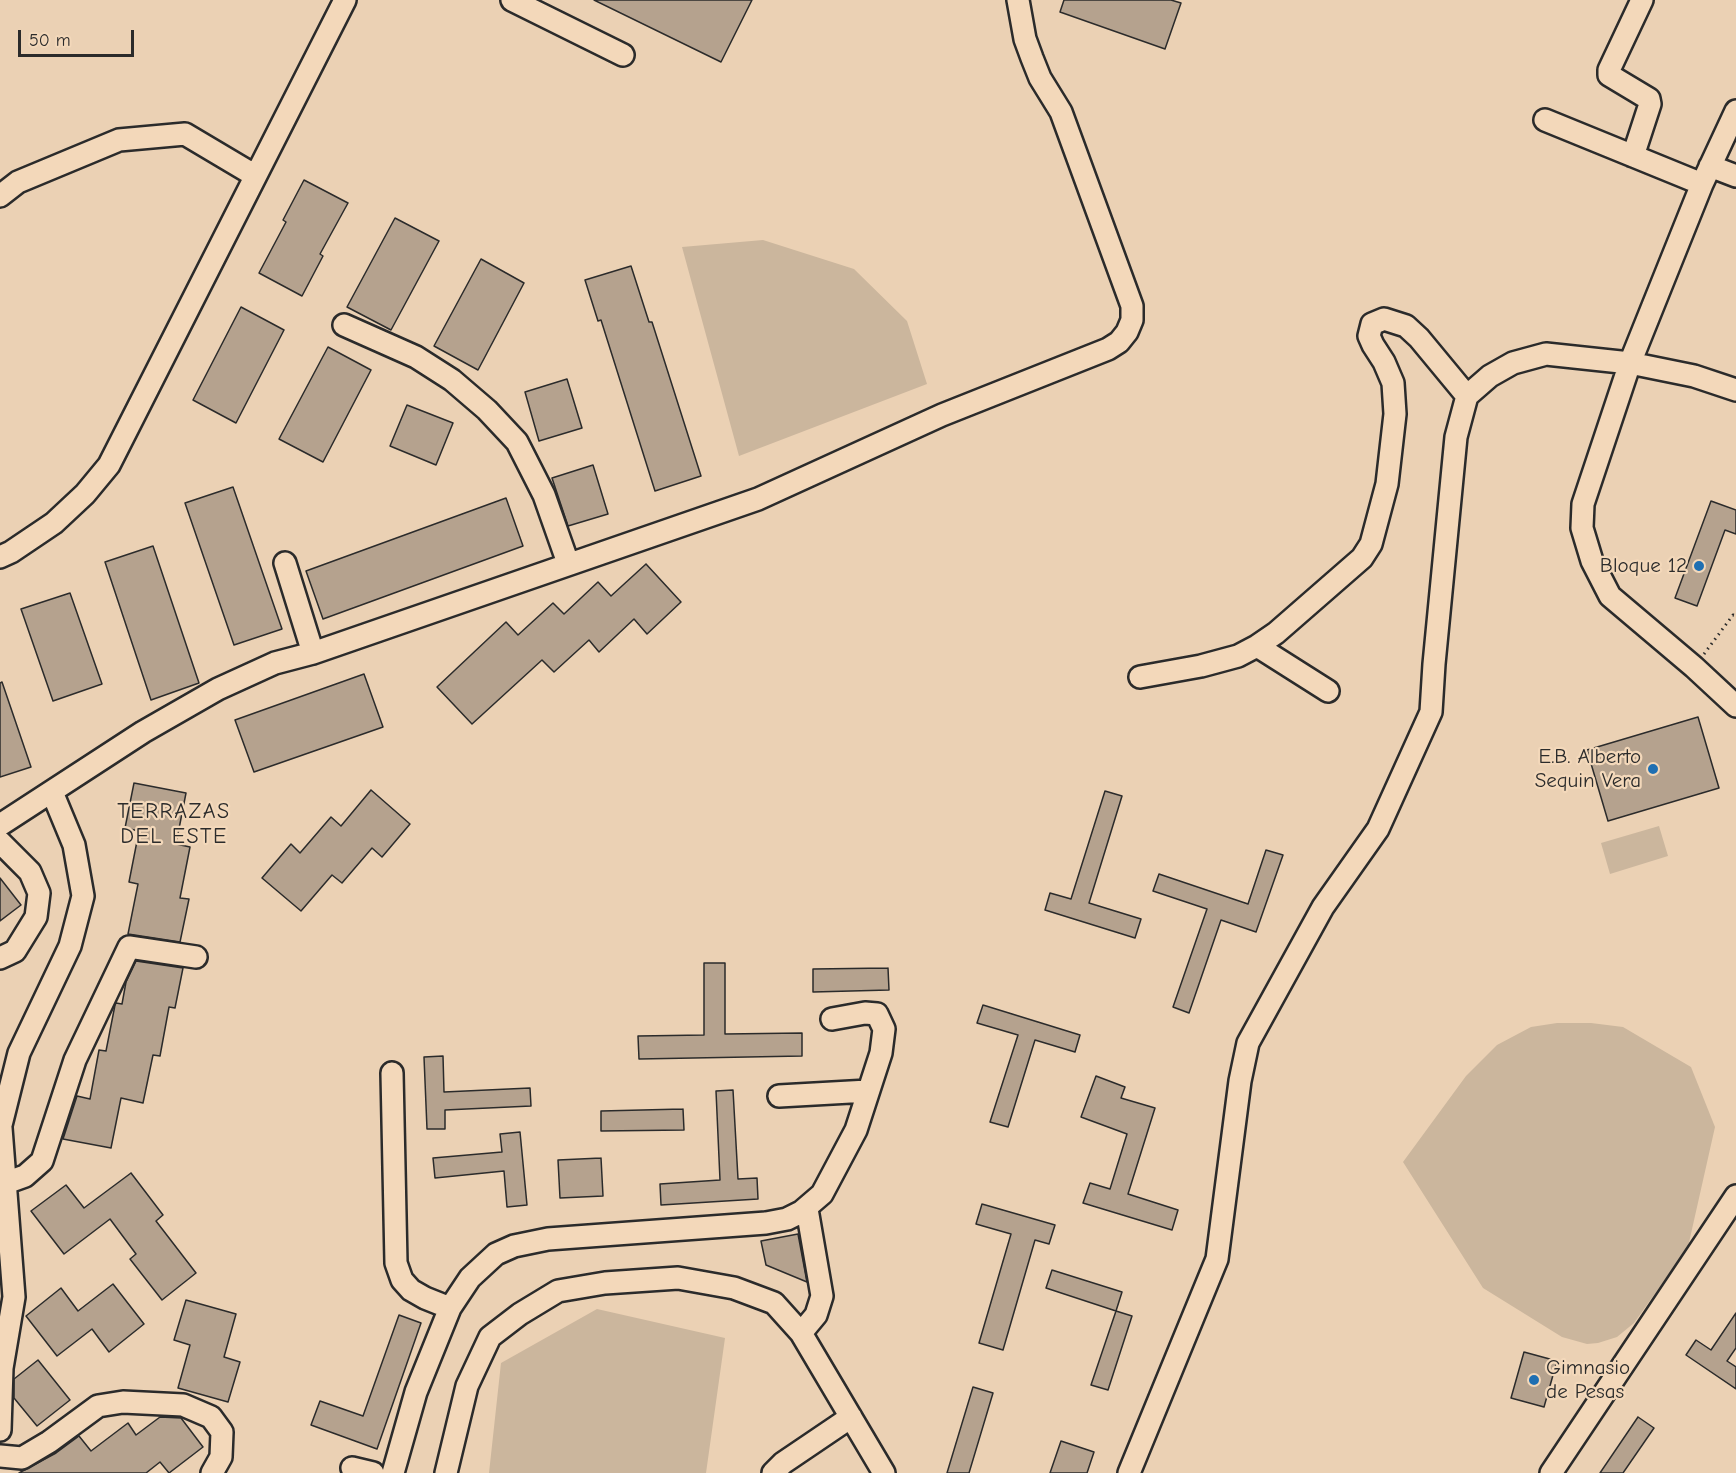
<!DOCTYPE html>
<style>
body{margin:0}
#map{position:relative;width:1736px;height:1473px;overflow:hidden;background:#ebd1b4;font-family:"Comic Neue",sans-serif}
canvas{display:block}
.scale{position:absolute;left:18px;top:30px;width:116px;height:27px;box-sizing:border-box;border:3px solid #2b2b2b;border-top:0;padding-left:8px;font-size:18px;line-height:21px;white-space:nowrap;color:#2b2b2b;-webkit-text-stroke:4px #f3d8ba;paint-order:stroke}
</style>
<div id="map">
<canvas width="1736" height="1473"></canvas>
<div class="scale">50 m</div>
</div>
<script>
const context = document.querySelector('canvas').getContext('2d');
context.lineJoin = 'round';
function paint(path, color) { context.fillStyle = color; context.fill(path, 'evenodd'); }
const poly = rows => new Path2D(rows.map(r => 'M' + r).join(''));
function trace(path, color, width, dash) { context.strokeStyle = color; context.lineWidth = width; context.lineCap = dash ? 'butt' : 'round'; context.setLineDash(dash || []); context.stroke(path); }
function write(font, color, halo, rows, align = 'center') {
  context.font = font + ' "Comic Neue",sans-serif'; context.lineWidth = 4.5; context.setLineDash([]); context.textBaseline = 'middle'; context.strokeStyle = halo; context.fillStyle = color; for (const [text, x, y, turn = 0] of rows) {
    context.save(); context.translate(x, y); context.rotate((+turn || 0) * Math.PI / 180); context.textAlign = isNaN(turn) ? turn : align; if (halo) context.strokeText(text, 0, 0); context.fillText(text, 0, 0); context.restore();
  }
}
const green = poly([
 [763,240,854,269,907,321,927,384,739,456,682,247],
 [1659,826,1668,856,1610,874,1601,843],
 [1557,1023,1591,1023,1623,1027,1691,1067,1715,1127,1688,1247,1634,1323,1617,1337,1598,1343,1587,1344,1562,1337,1483,1288,1403,1162,1466,1076,1497,1045,1531,1027],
 [597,1309,725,1338,706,1473,489,1473,501,1363]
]);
const building = poly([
 [594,0,752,0,721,62,594,0],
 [1064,0,1171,0,1181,3,1165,49,1060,12,1064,0],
 [304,180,348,203,320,254,323,256,302,296,259,273,286,222,283,220,304,180],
 [395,218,439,241,391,330,347,307,395,218],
 [481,259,524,283,478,370,434,346,481,259],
 [631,266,649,322,652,322,701,476,655,491,601,320,598,321,585,280,631,266],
 [241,307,284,330,236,423,193,400,241,307],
 [328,347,371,370,323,462,279,439,328,347],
 [567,379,582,428,539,441,525,392,567,379],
 [407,405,453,423,436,465,390,446,407,405],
 [593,465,608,514,568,526,552,478,593,465],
 [233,487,282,629,234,645,185,503,233,487],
 [506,498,523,546,323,619,306,571,506,498],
 [1711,501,1736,510,1736,534,1725,530,1697,606,1675,598,1711,501],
 [153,546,199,683,151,700,105,562,153,546],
 [646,564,681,602,647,634,634,619,599,652,589,640,554,672,542,660,472,724,437,687,506,622,518,635,553,603,564,614,598,582,611,596,646,564],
 [70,593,102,684,53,701,21,609,70,593],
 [364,674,383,727,254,772,235,720,364,674],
 [2,682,31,767,0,777,0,683,2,682],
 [1698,717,1719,788,1608,821,1587,750,1698,717],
 [134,783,186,793,176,844,190,847,180,898,189,899,180,942,128,934,138,884,129,882,139,831,125,828,134,783],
 [371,790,410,824,382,857,372,848,342,883,332,875,301,911,262,878,291,844,300,853,331,817,341,826,371,790],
 [1105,791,1122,796,1089,903,1141,919,1135,938,1045,910,1050,893,1071,899,1105,791],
 [1266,850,1283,855,1256,932,1221,920,1189,1013,1173,1007,1207,909,1153,891,1159,874,1248,904,1266,850],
 [0,878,21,905,0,921,0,878],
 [136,961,183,968,175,1008,169,1007,160,1056,153,1055,143,1103,121,1098,111,1148,63,1139,77,1096,90,1099,99,1050,106,1051,115,1005,116,1003,122,1004,126,982,136,961],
 [704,963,725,963,725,1034,802,1033,802,1056,639,1059,638,1036,704,1035,704,963],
 [888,968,889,990,813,992,813,969,888,968],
 [983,1005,1080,1035,1075,1052,1035,1040,1008,1127,990,1122,1018,1035,977,1023,983,1005],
 [443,1056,444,1092,530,1088,531,1106,445,1110,445,1129,427,1129,424,1057,443,1056],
 [1096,1076,1125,1087,1121,1098,1155,1108,1128,1194,1178,1210,1172,1230,1083,1203,1090,1183,1110,1189,1127,1134,1081,1117,1096,1076],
 [733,1090,738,1179,757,1178,758,1199,661,1205,660,1184,720,1180,716,1091,733,1090],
 [683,1109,684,1130,601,1131,601,1111,683,1109],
 [520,1132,527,1205,507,1207,504,1171,435,1178,433,1158,502,1152,500,1134,520,1132],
 [601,1158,603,1196,560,1198,558,1160,601,1158],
 [131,1173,163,1215,156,1221,196,1273,162,1300,130,1259,136,1254,110,1219,64,1254,31,1211,66,1185,84,1208,131,1173],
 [982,1204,1055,1225,1049,1244,1035,1240,1003,1350,979,1343,1011,1234,976,1224,982,1204],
 [798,1234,807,1282,766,1265,761,1241,798,1234],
 [1052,1270,1122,1292,1116,1311,1046,1288,1052,1270],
 [113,1284,144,1324,109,1352,92,1329,57,1356,26,1316,61,1288,78,1311,113,1284],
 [186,1300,236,1314,224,1357,240,1362,228,1402,178,1388,190,1345,174,1340,186,1300],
 [1116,1311,1132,1316,1108,1390,1091,1385,1116,1311],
 [1736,1313,1736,1348,1727,1361,1736,1367,1736,1389,1686,1355,1696,1340,1711,1350,1736,1313],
 [399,1315,421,1323,377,1449,311,1425,320,1401,363,1416,399,1315],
 [1524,1352,1557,1361,1544,1407,1511,1398,1524,1352],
 [38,1360,70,1400,37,1426,14,1398,14,1379,38,1360],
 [973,1387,993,1393,969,1473,947,1473,973,1387],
 [160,1417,181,1418,203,1447,169,1473,160,1462,146,1473,19,1473,56,1453,79,1436,91,1451,128,1423,136,1435,160,1417],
 [1638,1417,1654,1428,1623,1473,1600,1473,1638,1417],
 [1061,1441,1094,1452,1087,1473,1050,1473,1061,1441]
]);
const path = poly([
 [1704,654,1733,615,1736,616]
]);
const minor = poly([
 [512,0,623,55],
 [1736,111,1702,184,1630,363,1583,504,1582,528,1592,561,1610,596,1694,667,1736,706],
 [1545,120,1702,184],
 [1633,156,1650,104,1649,99,1609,75,1609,70,1642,0],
 [1710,166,1736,176],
 [0,196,18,182,119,140,185,134,254,175],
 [344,325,416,357,452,380,487,410,517,442,544,495,568,563],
 [0,557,11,552,54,523,85,494,109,465,345,0],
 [285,563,313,653],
 [1257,646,1328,691],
 [1140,677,1201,666,1238,656,1257,646,1276,633,1362,558,1371,544,1387,484,1395,414,1393,383,1384,362,1373,345,1369,336,1372,324,1384,319,1406,326,1419,338,1467,396],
 [0,825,143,732,218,689,275,663,313,653,758,499,942,415,1108,349,1119,342,1127,332,1132,320,1132,306,1061,112,1040,78,1032,58,1025,39,1018,0],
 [0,842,30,872,39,893,36,917,15,951,0,958],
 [392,1073,396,1263,402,1280,411,1290,425,1298,450,1308],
 [779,1096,868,1091],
 [0,1129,19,1053,70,946,83,896,74,845,52,792],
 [0,1185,25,1176,42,1161,75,1060,129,947,196,957],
 [801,1333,816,1315,822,1296,807,1209],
 [0,1430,2,1368,14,1297,1,1128],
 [0,1456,22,1458,49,1442,98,1406,123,1402,183,1405,211,1417,222,1432,221,1457,212,1473],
 [352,1468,373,1473],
 [393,1473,416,1392,450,1308,470,1278,496,1254,514,1246,548,1239,766,1223,787,1219,801,1212,822,1194,856,1130,881,1053,884,1029,877,1014,865,1013,832,1019],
 [446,1473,467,1386,490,1337,520,1314,558,1291,605,1283,678,1278,734,1288,774,1303,801,1333,884,1473],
 [773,1473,783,1463,851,1417],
 [1129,1473,1217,1259,1240,1081,1248,1043,1323,907,1378,829,1431,712,1434,664,1456,437,1467,396,1490,376,1513,363,1546,354,1630,363,1694,376,1736,390],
 [1551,1473,1736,1196]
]);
const markers = [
 [1699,566,6,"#1f6fb2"],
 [1653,769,6,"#1f6fb2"],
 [1534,1380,6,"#1f6fb2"]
];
const poiNames = [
 ["Bloque 12",1687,566],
 ["E.B. Alberto",1641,757],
 ["Sequin Vera",1641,781],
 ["Gimnasio",1546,1368,"left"],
 ["de Pesas",1546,1392,"left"]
];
const neighbourhoodNames = [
 ["TERRAZAS",174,812],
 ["DEL ESTE",174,837]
];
paint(green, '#cbb69d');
paint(building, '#b5a28e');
trace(building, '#2b2b2b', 1.5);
trace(minor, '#2b2b2b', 26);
trace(path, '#2b2b2b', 3, [1.5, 4.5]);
trace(minor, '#f3d8ba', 21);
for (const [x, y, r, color] of markers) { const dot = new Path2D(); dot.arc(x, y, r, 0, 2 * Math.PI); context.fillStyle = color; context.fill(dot); trace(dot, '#f3d8ba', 2); }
write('21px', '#2b2b2b', '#f3d8ba', poiNames, 'right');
context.letterSpacing = '1.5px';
write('22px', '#2b2b2b', '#f3d8ba', neighbourhoodNames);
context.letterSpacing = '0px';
</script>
